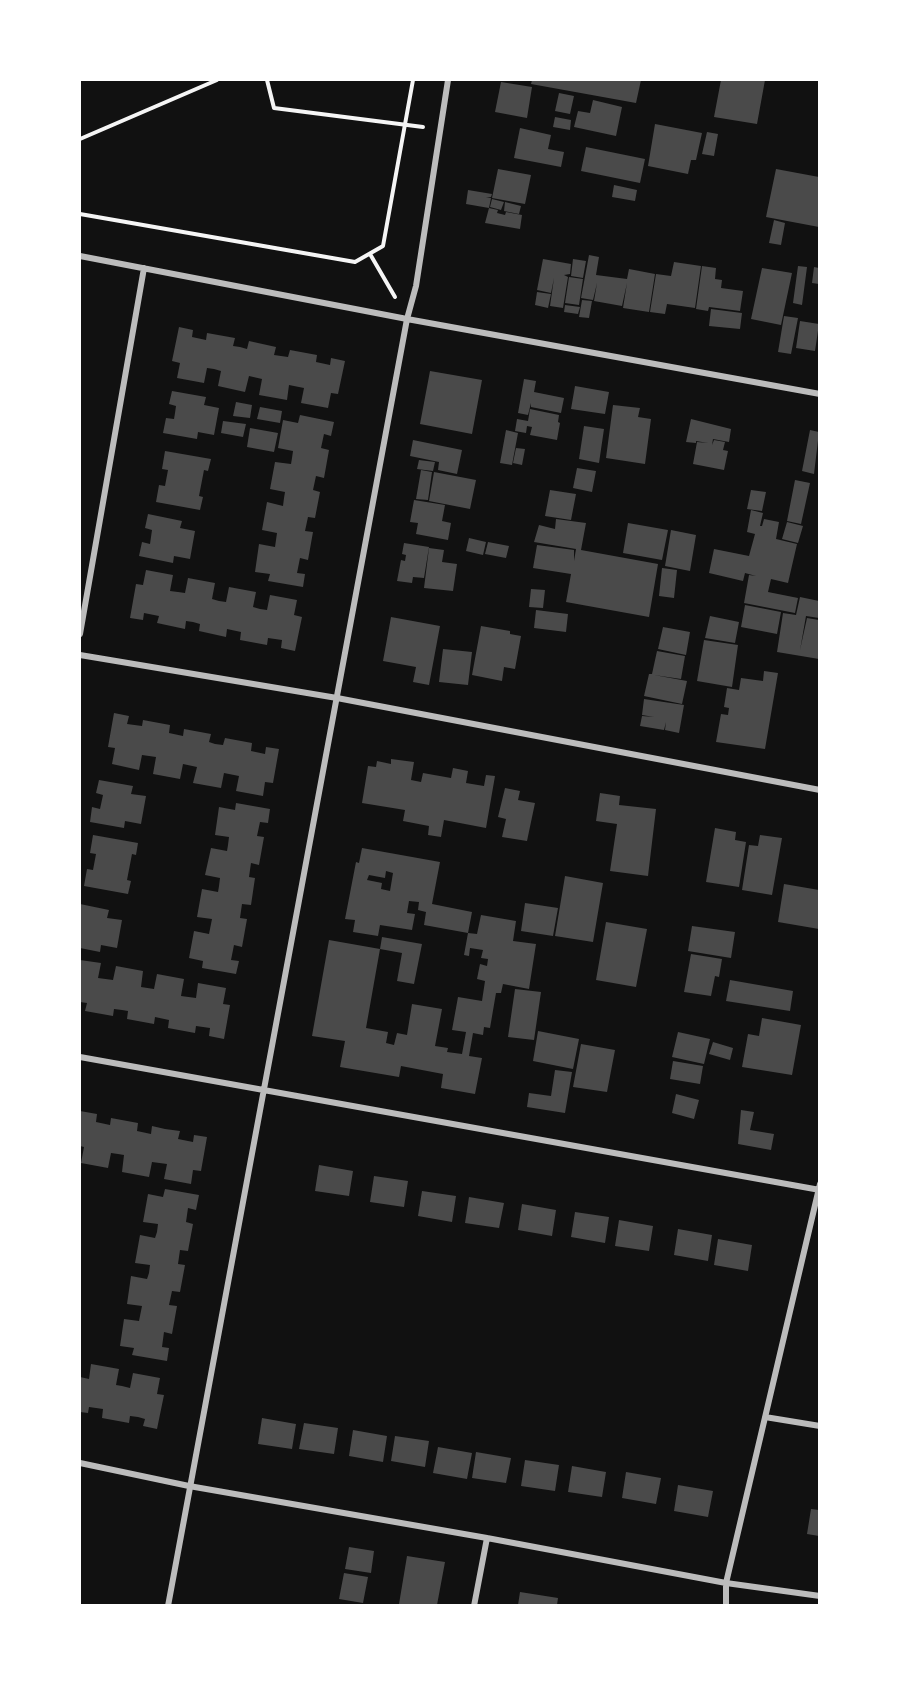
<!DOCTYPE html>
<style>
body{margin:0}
#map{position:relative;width:899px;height:1685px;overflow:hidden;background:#111;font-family:Roboto,sans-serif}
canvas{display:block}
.frame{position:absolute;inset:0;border:81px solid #fff;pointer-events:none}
</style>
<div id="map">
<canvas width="899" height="1685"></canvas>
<div class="frame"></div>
</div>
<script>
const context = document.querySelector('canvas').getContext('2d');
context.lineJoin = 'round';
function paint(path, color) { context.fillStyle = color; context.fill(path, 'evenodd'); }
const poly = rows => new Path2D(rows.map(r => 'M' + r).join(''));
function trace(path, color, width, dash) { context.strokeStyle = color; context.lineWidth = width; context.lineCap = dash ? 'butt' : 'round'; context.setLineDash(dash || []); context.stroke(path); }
const building = poly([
 [532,80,641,80,636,103,531,84],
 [721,80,765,80,757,124,714,117],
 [501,82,532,87,527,118,495,112],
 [559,93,574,96,570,114,555,111],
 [593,100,622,107,616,136,574,127,578,111,590,113],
 [555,117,571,120,570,130,553,127],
 [655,124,702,133,696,160,691,160,688,174,648,166],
 [520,128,551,135,548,149,564,152,561,167,514,158],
 [707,132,718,134,714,156,702,154],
 [586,147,645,159,640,183,581,171],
 [498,169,531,175,525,204,492,198],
 [776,169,819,177,819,227,766,217],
 [614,185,637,190,635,201,612,197],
 [468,190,492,194,491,197,486,197,491,198,489,208,466,204],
 [492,199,504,202,501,210,490,207],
 [505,202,521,206,519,214,504,211],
 [489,208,498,210,497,213,505,215,506,212,522,215,520,229,485,223],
 [774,220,785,223,781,245,769,243],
 [589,255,599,257,596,275,627,279,629,269,655,274,649,312,623,308,627,283,622,306,594,301,597,283,593,300,581,298],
 [543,259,571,264,570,274,564,275,568,277,563,308,550,306,554,278,551,293,537,290],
 [573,259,586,261,583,278,571,276],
 [674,262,701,266,695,308,667,304,665,314,650,312,656,274,671,276],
 [702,266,716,268,715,279,722,280,721,288,743,291,740,311,709,307,708,311,696,309],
 [798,266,807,267,802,305,793,303],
 [814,267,819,268,819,284,812,283],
 [762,268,792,273,781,325,751,319],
 [569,277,583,279,579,305,565,303],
 [537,292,551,294,548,308,535,305],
 [582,300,592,301,589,318,579,317],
 [565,305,580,307,578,314,564,312],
 [711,309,742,313,740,329,709,326],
 [784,316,798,318,791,354,778,352],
 [800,321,819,324,815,351,796,348],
 [179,327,193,330,192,337,206,340,207,333,235,338,233,346,240,347,247,349,249,341,276,347,274,355,288,357,290,350,317,355,316,362,330,365,331,358,345,361,338,394,331,393,328,408,301,403,304,388,289,385,287,400,259,395,262,379,249,376,245,392,218,386,221,371,214,369,207,368,204,383,177,378,180,363,172,361],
 [430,371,482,380,472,434,420,424],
 [524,379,536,381,534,392,564,398,561,413,531,407,531,403,528,415,518,413],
 [575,386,609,392,605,414,571,409],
 [172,391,206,397,204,405,219,408,214,435,198,432,197,439,163,433,166,418,174,419,175,413,176,406,169,404],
 [236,402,252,405,250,418,233,416],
 [613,405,640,408,638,417,651,419,645,464,606,458],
 [260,407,282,411,280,423,257,419],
 [530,409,559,415,558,422,560,423,557,440,530,435,532,427,527,426,526,433,515,431,517,419,528,421],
 [300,415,334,422,331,436,324,434,321,448,329,450,324,478,316,476,313,490,320,492,315,518,308,517,305,531,313,532,308,560,300,558,297,573,305,574,303,587,268,581,270,574,255,572,259,544,275,547,277,533,262,530,267,502,283,506,284,498,285,492,270,489,275,462,291,464,292,458,293,451,278,448,283,420,298,423],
 [691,419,731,429,729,442,713,439,712,445,714,440,725,442,723,450,728,451,724,470,693,464,697,442,708,443,696,441,696,443,686,442],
 [223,421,246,424,243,437,221,433],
 [584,426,604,429,599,463,579,459],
 [250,428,278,433,274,452,247,447],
 [506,430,518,433,512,465,500,463],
 [810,430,819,432,814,474,802,471],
 [413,440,462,450,457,474,438,470,439,462,410,456],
 [516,448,525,449,522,465,513,463],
 [165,451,211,459,208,471,204,470,199,496,203,497,200,510,156,502,159,485,165,486,168,470,162,469],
 [419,460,435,462,433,471,417,469],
 [577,468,596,471,592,492,573,488],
 [421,470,432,472,428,500,416,499],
 [434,472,476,480,470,509,429,501],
 [795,480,810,483,801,524,787,521],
 [550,490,576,494,571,520,545,516],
 [751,490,766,492,762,511,747,509],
 [414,500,445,505,442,521,451,523,448,540,416,534,418,523,410,522],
 [751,510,763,513,760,526,762,526,764,519,779,522,776,539,797,544,788,583,771,579,768,592,798,598,795,613,744,603,749,575,756,576,745,573,743,581,709,573,714,549,749,556,755,534,747,532],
 [148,514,182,521,180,528,195,531,190,559,174,556,173,563,139,556,142,542,150,544,152,530,145,528],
 [556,519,586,523,581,550,658,564,649,617,566,602,571,574,533,568,537,545,574,550,574,561,576,549,534,542,539,525,555,529],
 [787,522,803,526,798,543,782,539],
 [628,523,668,530,662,560,623,553],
 [671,530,696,535,690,571,665,566],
 [469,538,486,542,483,555,466,551],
 [488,542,509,546,506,558,485,554],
 [404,543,429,547,424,578,413,577,412,583,397,581,401,560,405,561,406,555,402,554],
 [429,548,444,550,442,562,457,564,453,591,424,588],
 [662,568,677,570,674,598,659,596],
 [146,570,173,575,170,591,178,592,185,593,188,578,215,583,212,599,219,601,226,602,229,587,256,592,253,607,260,609,267,610,270,595,297,600,294,615,302,617,295,651,281,648,282,640,268,638,267,645,240,640,241,632,227,629,226,637,199,631,200,624,193,622,186,621,185,629,157,623,159,616,144,613,143,620,130,618,136,584,143,585],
 [531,589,545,590,543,608,529,607],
 [800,597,819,601,819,618,806,616,800,650,807,618,819,620,819,659,777,652,783,613,796,615],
 [745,605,781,612,777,634,741,627],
 [536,610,568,614,566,632,534,628],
 [710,616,739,622,735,643,705,638],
 [391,617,440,626,429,685,413,682,416,667,383,661],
 [481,626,510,631,510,634,521,636,515,669,504,667,502,681,472,675],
 [663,627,690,632,686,655,658,649],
 [704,640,738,645,732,687,697,681],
 [443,649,472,652,468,685,439,682],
 [657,651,685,656,681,679,654,675,687,681,682,704,644,696,649,674,652,674],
 [764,671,778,673,765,749,716,742,721,714,728,715,729,708,724,707,727,688,739,690,741,678,763,681],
 [644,699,684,705,679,733,665,730,666,722,664,730,640,726,642,716,654,717,642,715],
 [114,713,129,716,127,724,142,726,143,720,170,725,169,733,183,736,184,729,211,734,209,742,215,744,223,745,225,738,252,743,251,751,265,754,266,747,279,749,273,783,265,782,263,796,236,791,239,776,224,773,221,788,193,783,197,767,183,764,180,779,153,774,156,757,142,755,139,770,112,764,115,748,108,747],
 [391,759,414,762,411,780,421,782,423,773,451,778,453,768,468,771,466,783,484,786,486,775,495,776,486,828,444,820,441,837,428,835,429,826,403,821,405,810,362,803,368,766,376,767,377,761,391,764],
 [99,780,133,786,131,794,146,796,141,824,125,821,124,828,90,822,92,807,100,809,103,795,96,793],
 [505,788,520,791,518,800,535,803,527,841,502,837,506,819,498,817],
 [600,793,620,796,619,805,656,809,648,876,610,871,617,824,596,821],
 [236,803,270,809,268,823,260,822,257,836,264,837,259,865,251,863,249,877,255,878,251,905,242,904,240,918,247,919,242,947,234,945,231,960,239,961,236,974,202,968,203,961,189,958,194,931,209,934,212,919,197,917,202,889,218,892,219,886,220,878,205,875,211,848,227,851,228,845,229,837,215,835,219,807,235,810],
 [715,828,736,832,735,840,746,842,739,887,706,882],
 [93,835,138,843,136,855,132,854,127,880,131,881,128,894,84,886,87,869,93,870,96,854,90,853],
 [760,835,782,838,772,895,742,890,749,845,758,846],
 [362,848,440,862,432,904,472,912,468,933,424,925,426,912,418,910,419,902,409,901,407,913,415,914,412,930,380,925,378,936,353,932,355,920,345,919,356,862,359,863],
 [386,871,393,873,390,891,381,889,382,883,367,880,369,875,385,878],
 [565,876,603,883,593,942,555,936],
 [784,884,819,890,819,929,778,922],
 [525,903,558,908,553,936,521,931],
 [80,904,109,910,107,918,122,920,117,948,101,945,100,952,80,948],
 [481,915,516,921,513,941,536,944,529,989,503,984,501,993,496,993,490,1028,484,1027,483,1035,473,1033,469,1056,482,1058,475,1094,441,1088,443,1074,401,1066,399,1077,340,1067,345,1041,312,1036,329,940,380,949,366,1028,388,1032,386,1043,394,1045,397,1033,407,1035,412,1004,442,1009,435,1046,448,1048,447,1052,462,1054,466,1032,452,1030,458,997,482,1001,485,981,477,979,480,964,487,966,488,959,481,958,483,950,470,948,469,956,464,955,468,933,477,934],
 [606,922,647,929,636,987,596,980],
 [692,926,735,932,731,958,688,951],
 [382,937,422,944,414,984,397,981,402,953,380,949],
 [691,954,722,959,719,977,715,976,711,996,684,992],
 [80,960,101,963,98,978,113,980,116,966,143,971,141,987,154,989,157,974,184,979,181,996,196,998,198,983,226,988,223,1004,230,1005,224,1039,209,1036,210,1028,196,1026,195,1033,168,1028,169,1020,155,1017,154,1024,127,1019,128,1011,122,1010,114,1009,113,1016,85,1011,87,1003,80,1002],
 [730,980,793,991,790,1011,726,1001],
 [515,989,541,992,534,1040,508,1037],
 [762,1018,801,1025,792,1075,742,1067,748,1034,759,1036],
 [538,1031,579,1039,573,1069,533,1061],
 [678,1032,710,1039,704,1064,672,1057],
 [713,1042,733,1048,730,1060,709,1054],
 [581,1044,615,1050,607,1092,573,1087],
 [673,1061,703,1066,700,1084,670,1079],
 [555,1070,572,1072,565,1113,527,1107,529,1093,551,1096],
 [676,1094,699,1100,694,1119,672,1113],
 [741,1110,754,1112,750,1130,774,1134,771,1150,738,1144],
 [80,1111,97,1114,96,1122,110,1125,111,1118,138,1123,137,1131,151,1134,152,1126,165,1129,180,1131,178,1139,193,1142,194,1135,207,1137,201,1171,193,1170,191,1184,164,1179,167,1164,152,1162,149,1177,122,1172,124,1155,118,1154,111,1153,108,1168,81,1163,84,1147,80,1146],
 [319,1165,353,1171,349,1196,315,1191],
 [374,1176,408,1181,404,1207,370,1202],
 [165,1189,199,1195,196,1210,188,1208,186,1222,193,1224,188,1251,180,1250,178,1264,185,1265,180,1292,172,1291,169,1305,177,1306,172,1334,164,1332,162,1347,169,1348,167,1361,132,1355,134,1348,120,1346,124,1319,139,1321,142,1306,127,1304,131,1276,147,1279,149,1273,150,1265,135,1263,140,1235,155,1238,157,1232,158,1224,143,1222,148,1194,163,1197],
 [422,1191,456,1196,452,1222,418,1216],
 [469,1197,504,1203,499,1228,465,1223],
 [522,1204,556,1210,552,1236,518,1230],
 [575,1212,609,1217,605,1243,571,1237],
 [619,1220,653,1226,649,1251,615,1246],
 [678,1229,712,1235,708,1261,674,1255],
 [718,1239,752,1245,748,1271,714,1265],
 [91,1364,119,1369,116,1385,122,1386,130,1388,133,1373,160,1378,157,1394,164,1395,157,1429,143,1426,145,1419,138,1417,130,1416,129,1423,102,1418,103,1409,89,1407,88,1413,80,1412,80,1377,89,1379],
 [262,1418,296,1424,292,1449,258,1444],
 [304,1423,338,1428,334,1454,299,1449],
 [353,1430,387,1436,383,1462,349,1456],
 [395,1436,429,1441,425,1467,391,1461],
 [438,1447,472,1453,467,1479,433,1473],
 [476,1452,511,1458,506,1483,472,1478],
 [525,1460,559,1465,555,1491,521,1486],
 [572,1466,606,1472,602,1497,568,1492],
 [626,1472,661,1478,656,1504,622,1498],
 [678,1485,713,1491,708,1517,674,1511],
 [811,1509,819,1510,819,1536,807,1534],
 [349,1547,374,1551,371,1573,345,1569],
 [407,1556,445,1562,437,1605,399,1604],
 [344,1573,368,1577,363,1603,339,1599],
 [520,1592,558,1598,557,1605,518,1605]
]);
const path = poly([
 [267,80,274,108,423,127],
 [80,139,217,80],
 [80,214,355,262,383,246,413,80],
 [370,254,395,297]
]);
const minor = poly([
 [80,256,407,319,820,394],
 [80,634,144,268],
 [80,655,337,698,820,790],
 [80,1057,820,1190],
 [765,1417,820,1426],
 [80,1463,189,1486,487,1538,726,1583,820,1596],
 [168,1606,407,319,416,286,448,80],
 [474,1606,487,1538],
 [726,1606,726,1583,820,1184]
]);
paint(building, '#4a4a4a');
trace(path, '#f5f5f5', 4);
trace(minor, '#bcbcbc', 6);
</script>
